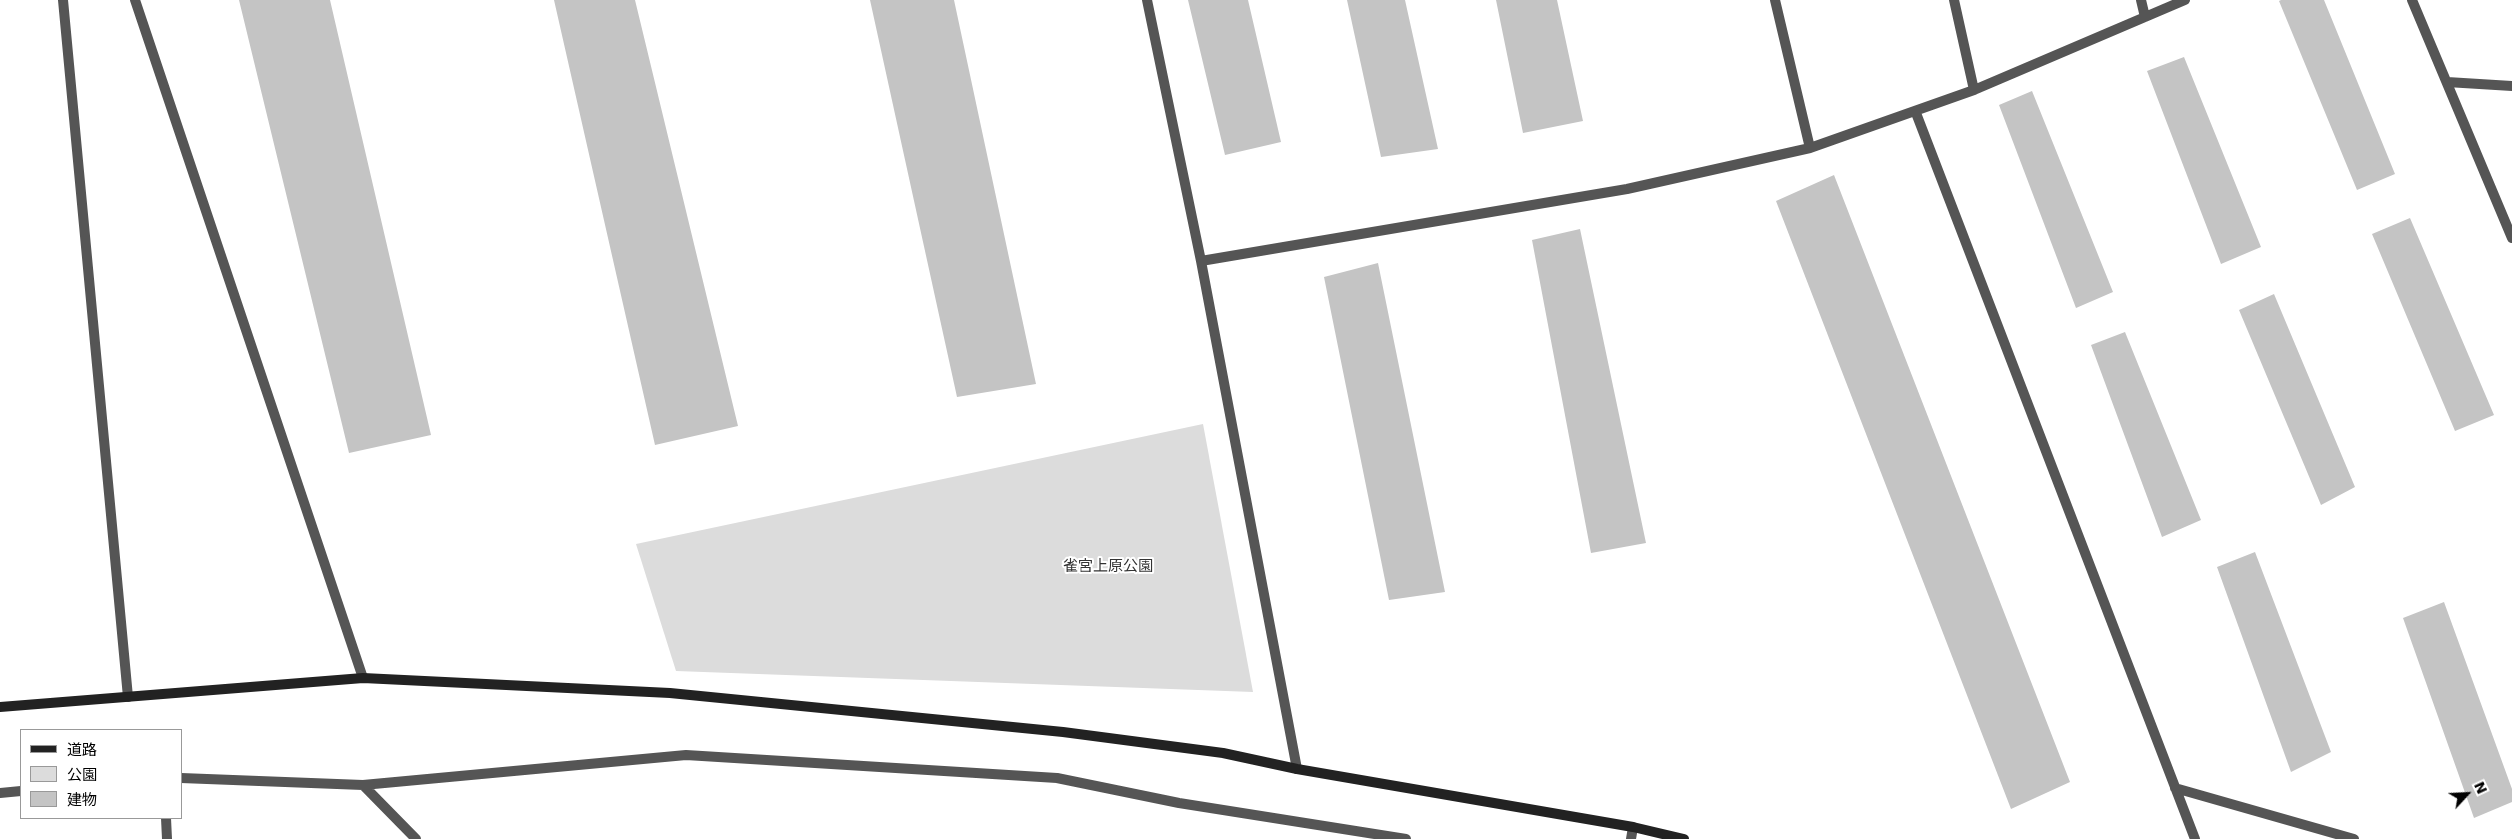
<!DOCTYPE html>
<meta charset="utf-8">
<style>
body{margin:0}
#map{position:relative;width:2512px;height:839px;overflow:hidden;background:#fff;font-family:"DejaVu Sans","Noto Sans JP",sans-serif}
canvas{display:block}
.legend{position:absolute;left:20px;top:729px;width:162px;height:90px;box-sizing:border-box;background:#fff;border:1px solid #999;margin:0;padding:6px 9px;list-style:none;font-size:15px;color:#000}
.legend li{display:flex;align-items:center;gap:10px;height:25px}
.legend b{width:25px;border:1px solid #999}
.north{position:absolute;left:2442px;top:769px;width:50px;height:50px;-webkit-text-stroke:4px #fff;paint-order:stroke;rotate:65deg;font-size:14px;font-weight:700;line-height:20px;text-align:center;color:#000}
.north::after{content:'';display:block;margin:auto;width:18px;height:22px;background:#000;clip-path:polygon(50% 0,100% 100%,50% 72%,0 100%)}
</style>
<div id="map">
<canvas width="2512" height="839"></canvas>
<ul class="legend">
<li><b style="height:6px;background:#222"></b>道路</li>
<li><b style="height:14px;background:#dcdcdc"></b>公園</li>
<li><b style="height:14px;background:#c4c4c4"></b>建物</li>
</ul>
<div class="north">N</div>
</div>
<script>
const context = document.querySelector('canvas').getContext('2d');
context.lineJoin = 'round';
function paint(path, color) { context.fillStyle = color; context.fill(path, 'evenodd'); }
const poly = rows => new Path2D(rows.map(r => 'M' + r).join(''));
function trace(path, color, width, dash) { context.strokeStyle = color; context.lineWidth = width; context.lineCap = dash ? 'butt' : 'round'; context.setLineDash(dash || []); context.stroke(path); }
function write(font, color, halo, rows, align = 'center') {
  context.font = font + ' "DejaVu Sans","Noto Sans JP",sans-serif'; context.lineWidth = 4; context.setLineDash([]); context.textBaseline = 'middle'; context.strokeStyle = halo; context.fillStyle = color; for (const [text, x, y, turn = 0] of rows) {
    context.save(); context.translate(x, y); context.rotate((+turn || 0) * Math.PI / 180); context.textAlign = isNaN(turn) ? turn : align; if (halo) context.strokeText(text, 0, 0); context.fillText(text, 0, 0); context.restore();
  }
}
const green = poly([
 [1203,424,1253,692,676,671,636,544]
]);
const building = poly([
 [239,0,330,0,431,435,349,453],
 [554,0,635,0,738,426,655,445],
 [870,0,954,0,1036,384,957,397],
 [1188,0,1248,0,1281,142,1225,155],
 [1347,0,1405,0,1438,149,1381,157],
 [1496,0,1557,0,1583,121,1523,133],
 [2281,0,2324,0,2395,174,2357,190,2279,1],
 [2184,57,2261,247,2221,264,2147,71],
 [2032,91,2113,292,2076,308,1999,105],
 [1834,175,2070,782,2011,809,1776,201],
 [2410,218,2494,415,2455,431,2372,234],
 [1580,229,1646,543,1591,553,1532,240],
 [1378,263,1445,592,1389,600,1324,277],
 [2274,294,2355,487,2321,505,2239,310],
 [2125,332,2201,520,2162,537,2091,345],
 [2255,552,2331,752,2291,772,2217,567],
 [2444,602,2512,789,2512,802,2474,818,2403,618]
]);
const lane = poly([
 [181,778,363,785,416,839],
 [363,785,686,755,1057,778,1179,803,1406,839],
 [0,793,21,791],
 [166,818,167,839],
 [1631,839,1633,827]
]);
const street = poly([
 [63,0,128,697],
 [135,0,363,678],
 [1147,0,1201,261,1297,769],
 [1775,0,1810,148],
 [1954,0,1974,90],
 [2141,0,2145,17],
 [2412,0,2512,238],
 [2447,82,2512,86],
 [1916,113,2195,839],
 [1201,261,1627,189,1810,148,1974,90,2185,0],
 [2175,788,2354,839]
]);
const secondary = poly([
 [0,707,363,678,670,693,1063,732,1223,753,1297,769,1633,827,1684,839]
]);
const parkNames = [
 ["雀宮上原公園",1108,567]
];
paint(green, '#dcdcdc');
paint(building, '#c4c4c4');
trace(lane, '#555', 10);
trace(street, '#555', 10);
trace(secondary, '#222', 10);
write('15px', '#333', '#fff', parkNames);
</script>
